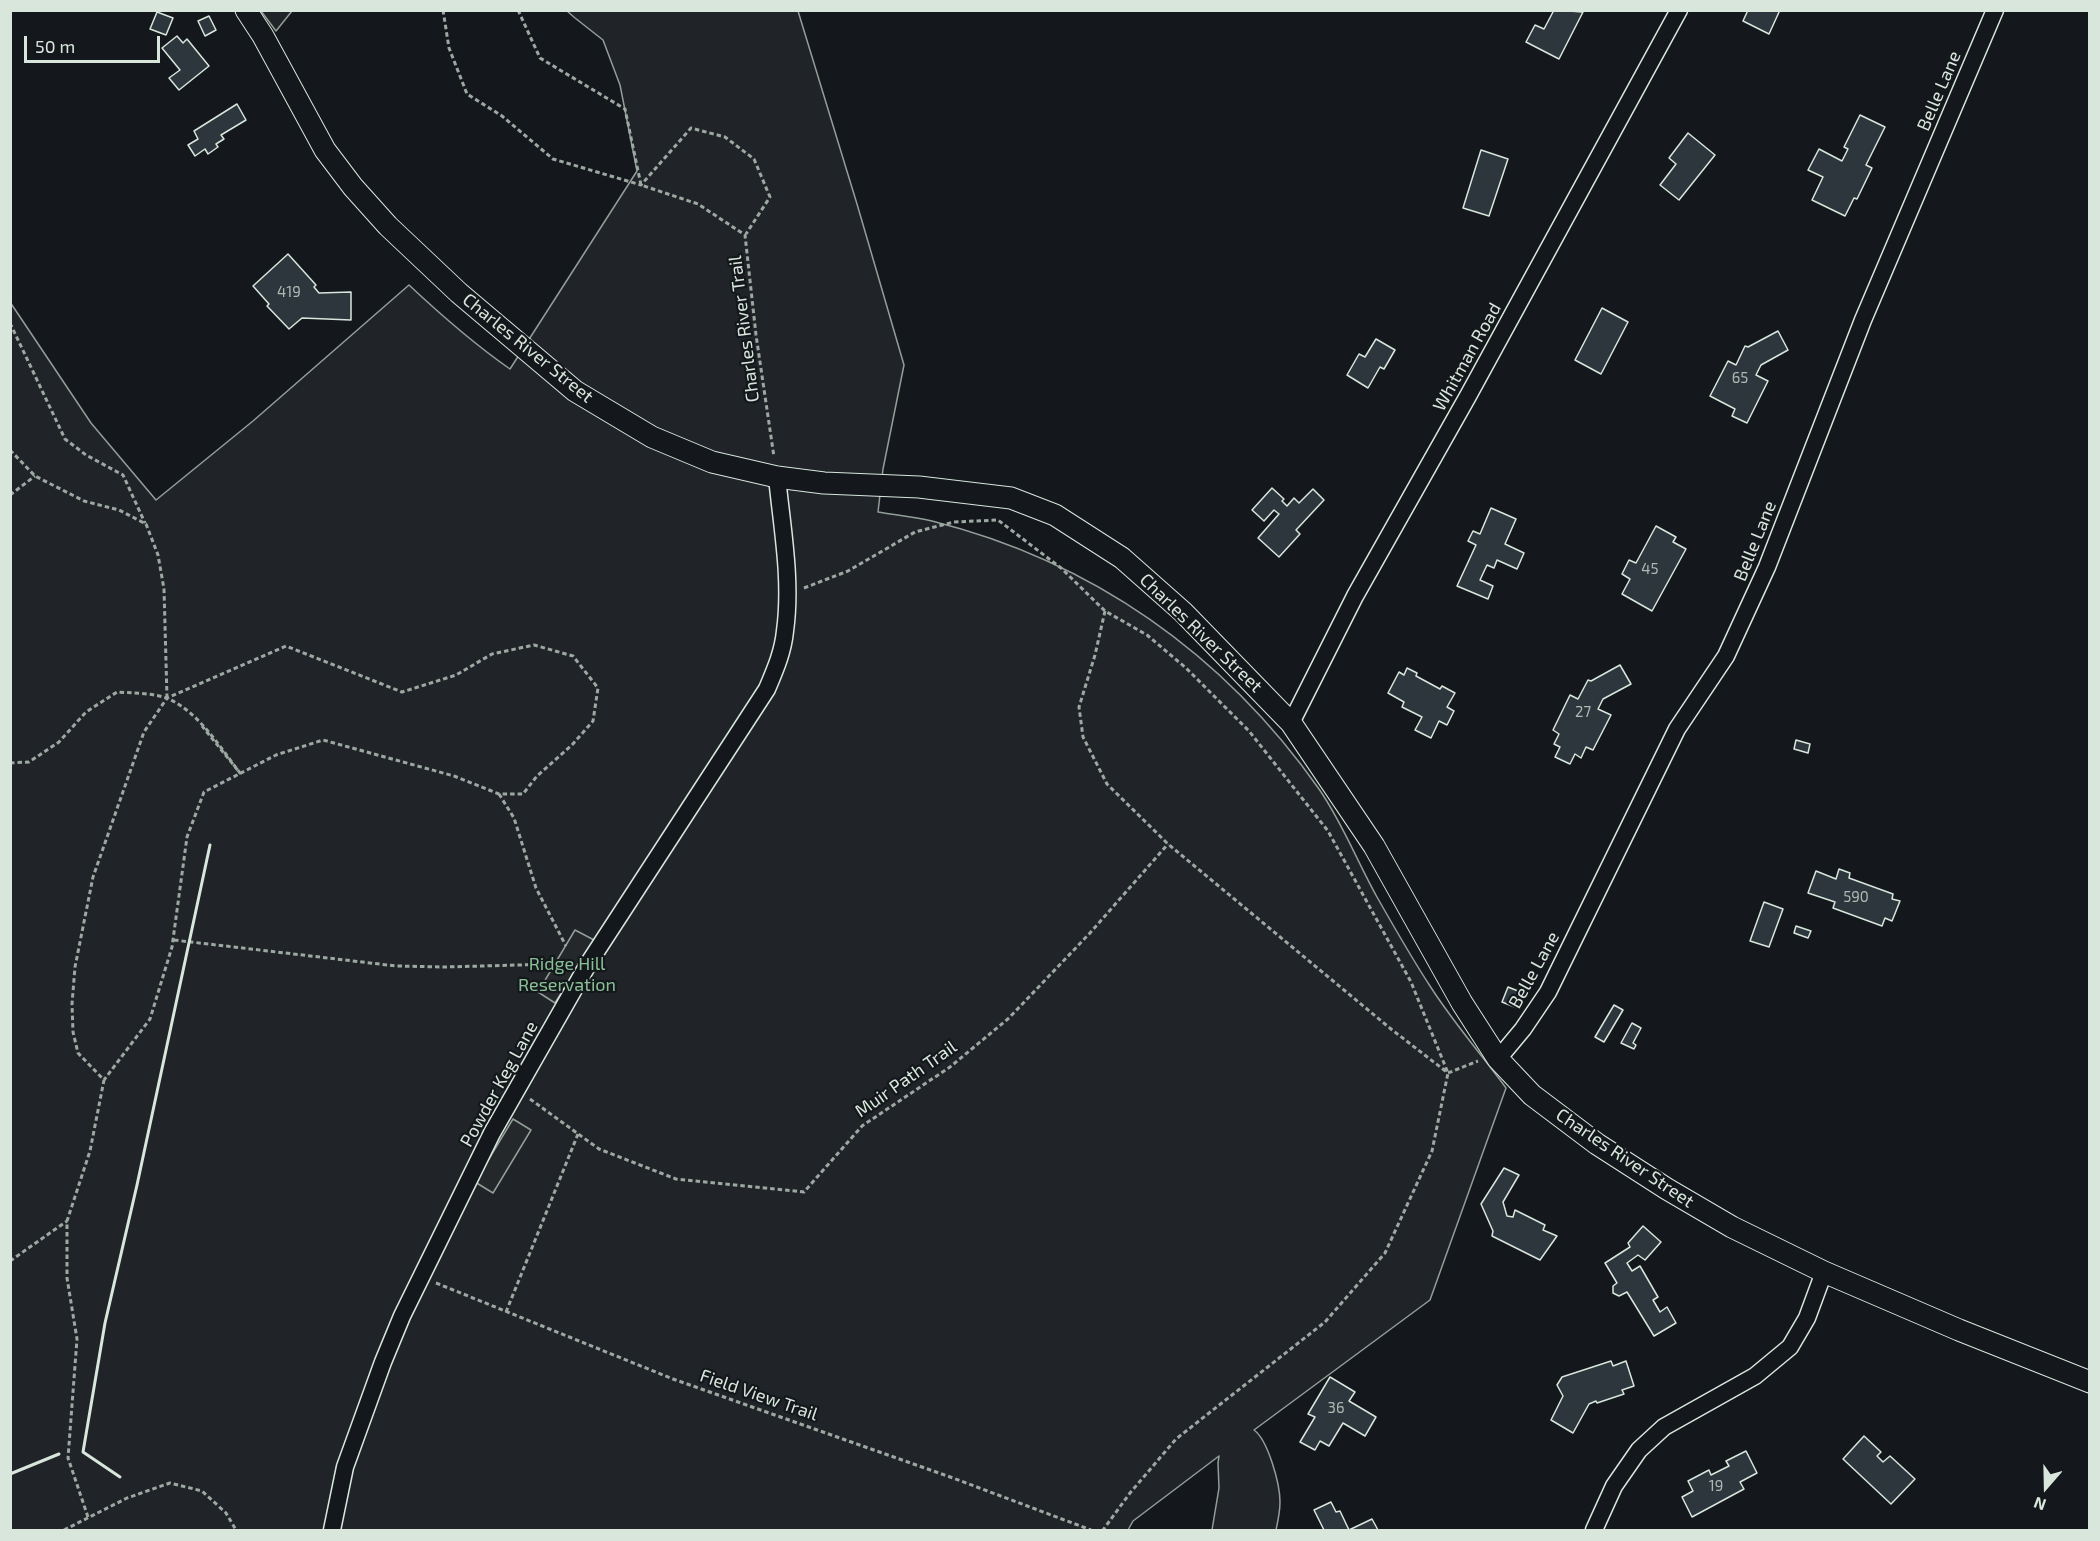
<!DOCTYPE html>
<style>
body{margin:0}
#map{position:relative;width:2100px;height:1541px;overflow:hidden;background:#14181c;font-family:"Exo 2",sans-serif}
canvas{display:block}
.frame{position:absolute;inset:0;border:12px solid #d8e6dc;pointer-events:none}
.north{position:absolute;left:2016px;top:1457px;width:60px;height:60px;-webkit-text-stroke:4px #14181c;paint-order:stroke;rotate:200deg;font-size:16px;font-weight:700;line-height:24px;text-align:center;color:#d8e6dc}
.north::after{content:'';display:block;margin:auto;width:21px;height:27px;background:#d8e6dc;clip-path:polygon(50% 0,100% 100%,50% 72%,0 100%)}
.scale{position:absolute;left:24px;top:36px;width:136px;height:27px;box-sizing:border-box;border:3px solid #d8e6dc;border-top:0;padding-left:8px;font-size:18px;line-height:21px;white-space:nowrap;color:#d8e6dc;-webkit-text-stroke:4px #14181c;paint-order:stroke}
</style>
<div id="map">
<canvas width="2100" height="1541"></canvas>
<div class="frame"></div>
<div class="north">N</div>
<div class="scale">50 m</div>
</div>
<script>
const g = document.querySelector('canvas').getContext('2d');
g.lineJoin = 'round';
function fill(path, color) { g.fillStyle = color; g.fill(path, 'evenodd'); }
function strokePath(path, color, width, dash) { g.strokeStyle = color; g.lineWidth = width; g.lineCap = dash ? 'butt' : 'round'; g.setLineDash(dash || []); g.stroke(path); }
function drawText(font, color, halo, rows, align = 'center') {
  g.font = font + ' "Exo 2",sans-serif'; g.lineWidth = 4.5; g.setLineDash([]); g.textBaseline = 'middle'; g.strokeStyle = halo; g.fillStyle = color; for (const [text, x, y, turn = 0] of rows) {
    g.save(); g.translate(x, y); g.rotate((+turn || 0) * Math.PI / 180); g.textAlign = isNaN(turn) ? turn : align; if (halo) g.strokeText(text, 0, 0); g.fillText(text, 0, 0); g.restore();
  }
}
const green = new Path2D(`
 M261,11H292L276,31Z
 M567,11H798L857,204L904,365L883,469L878,512C896,515 914,517 932,521C1092,561 1224,654 1319,789C1342,822 1357,861 1377,897C1394,927 1411,957 1430,986C1453,1022 1481,1054 1506,1088L1430,1300L1254,1430C1268,1440 1280,1484 1280,1502C1280,1511 1278,1521 1276,1530H1212L1219,1488L1218,1463L1219,1456L1133,1521L1128,1530H11L10,302L91,423L156,500L253,421L409,285C441,315 474,344 510,369L637,171L620,85L603,40L575,18Z`);
fill(green, '#202428');
strokePath(green, '#939e99', 1.5);
const parking = new Path2D(`
 M575,930L594,940L555,1003L538,992Z
 M513,1119L531,1130L493,1193L475,1182Z`);
fill(parking, '#24282b');
strokePath(parking, '#939e99', 1.5);
const building = new Path2D(`
 M1554,10L1583,12L1559,59L1526,42L1535,25L1544,29Z
 M1748,10H1780L1769,34L1743,21Z
 M157,12L173,18L166,35L150,29Z
 M209,16L216,30L205,36L198,21Z
 M177,36L183,43L187,39L209,66L179,90L169,78L180,70L162,48Z
 M237,104L246,120L221,135L224,139L216,144L218,147L208,154L205,149L195,156L188,145L198,139L194,131Z
 M1860,115L1885,127L1866,165L1872,168L1857,199L1854,198L1845,216L1812,200L1823,177L1808,170L1819,149L1842,161L1848,149L1844,147Z
 M1688,133L1715,155L1679,200L1660,185L1676,164L1669,158Z
 M1481,150L1508,159L1489,216L1463,208Z
 M288,254L316,285L314,287L319,293L351,292V320L302,318L289,329L267,306L269,304L253,286Z
 M1602,308L1628,322L1601,374L1575,360Z
 M1778,331L1788,350L1761,365L1756,375L1768,381L1747,423L1732,416L1735,409L1710,396L1728,361L1736,365L1745,346L1748,347Z
 M1376,339L1395,350L1384,369L1380,367L1368,388L1347,375L1359,354L1365,357Z
 M1272,488L1284,499L1282,501L1287,506L1294,498L1299,503L1313,489L1324,500L1296,530L1300,534L1279,557L1258,538L1279,514L1274,510L1264,521L1252,510Z
 M1491,508L1516,519L1505,544L1524,553L1517,569L1497,560L1494,568L1487,565L1480,580L1493,586L1488,599L1457,586L1476,545L1468,541L1473,531L1480,534Z
 M1656,526L1676,537L1673,542L1686,549L1652,611L1622,594L1630,579L1622,574L1629,560L1636,563Z
 M1620,665L1631,684L1603,699L1598,709L1611,715L1593,750L1586,747L1581,758L1575,754L1570,764L1555,757L1560,747L1554,744L1559,734L1553,730L1570,695L1578,699L1588,680L1591,681Z
 M1407,668L1417,673L1416,676L1440,689L1442,686L1455,693L1447,707L1454,711L1447,725L1439,721L1431,738L1415,730L1422,717L1402,707L1404,702L1388,693L1399,672L1404,675Z
 M1796,740L1810,744L1808,753L1794,749Z
 M1839,869L1850,873L1849,878L1893,894L1892,899L1900,901L1892,921L1885,918L1882,926L1833,908L1835,902L1808,893L1816,871L1836,879Z
 M1764,902L1783,909L1769,947L1750,941Z
 M1796,926L1811,931L1808,938L1794,933Z
 M1508,987L1523,993L1517,1008L1502,1002Z
 M1614,1005L1623,1010L1604,1042L1595,1037Z
 M1632,1023L1641,1028L1633,1043L1636,1045L1634,1049L1621,1043Z
 M1504,1168L1519,1175L1503,1202L1507,1216L1513,1217L1515,1210L1545,1225L1543,1230L1557,1236L1540,1260L1492,1236L1493,1231L1481,1204Z
 M1643,1226L1661,1242L1645,1260L1638,1255L1627,1263L1632,1271L1640,1266L1658,1297L1653,1300L1660,1312L1667,1307L1676,1323L1654,1336L1627,1292L1619,1296L1613,1293V1286L1617,1283L1605,1263L1630,1247L1628,1243Z
 M1611,1361L1613,1366L1626,1361L1634,1386L1622,1390L1624,1394L1597,1403L1596,1401L1589,1404L1573,1433L1551,1420L1563,1396L1557,1385L1562,1377Z
 M1330,1377L1355,1392L1349,1401L1376,1417L1365,1436L1343,1423L1329,1446L1320,1441L1315,1450L1300,1442L1315,1417L1308,1414Z
 M1864,1436L1881,1452L1877,1456L1883,1462L1890,1456L1915,1479L1891,1504L1843,1459Z
 M1746,1451L1757,1473L1740,1482L1744,1489L1692,1517L1682,1497L1693,1491L1688,1481L1709,1470L1711,1475L1729,1466L1726,1461Z
 M1331,1502L1336,1512L1340,1511L1349,1530L1372,1519L1378,1530H1324L1314,1510Z`);
fill(building, '#2c363c');
strokePath(building, '#d8e6dc', 1.5);
const minor = new Path2D(`
 M1291,723L1355,596L1468,396L1679,10
 M1498,1059L1523,1029L1548,992L1677,729L1726,656L1767,567L1863,320L1995,10
 M332,1530L345,1467L383,1362L402,1316L492,1133L590,961L767,689C775,670 783,652 785,631C792,580 782,528 777,477
 M1594,1530L1614,1486L1639,1450L1664,1427L1755,1376L1790,1347L1807,1318L1824,1272`);
const tertiary = new Path2D(`
 M246,10L263,36L325,150L353,187L388,226L459,293L575,391L652,437L712,462L777,477L824,483L919,487L1011,498L1055,515L1122,558L1183,612L1291,723L1374,846L1462,1003L1498,1059L1532,1095L1597,1144L1667,1189L1732,1227L1824,1272L1959,1330L2090,1382`);
strokePath(minor, '#d8e6dc', 19);
strokePath(tertiary, '#d8e6dc', 23);
strokePath(new Path2D(`
 M443,10L449,48L467,94L502,116L553,159L641,185L691,128L725,137L754,159L770,197L746,234
 M518,10L540,58L625,109L641,185L698,204L745,235L756,335L774,457
 M10,323L65,439L86,455L123,475L145,523
 M10,450L35,476L84,501L119,510L146,524L158,555L164,589L167,698
 M10,495L35,476
 M804,588L848,571L915,532L954,522L998,520L1061,568L1105,611L1147,635L1186,668L1249,731L1328,831L1411,982L1448,1073L1432,1151L1385,1253L1325,1322L1176,1439L1130,1493L1103,1530
 M1105,611L1095,655L1079,707L1083,737L1107,784L1168,844L1391,1029L1448,1073L1478,1061
 M10,763L29,762L59,742L86,712L117,692C131,693 156,693 169,699C199,713 220,747 240,773L202,726
 M499,794L514,818L536,888L566,946
 M174,940L396,966L445,967L555,964
 M530,1099L599,1149L676,1179L804,1192L862,1126L950,1067L1009,1018L1090,933L1168,844
 M10,1261L67,1221
 M436,1283L673,1379L953,1478L1091,1530
 M506,1312L578,1134
 M88,1517L68,1458L77,1339L67,1278V1221L90,1151L104,1080L78,1053L73,1032L72,1004L75,967L93,877L144,732L167,698L286,646L402,692L456,675L492,654L534,645L573,656L598,688L593,721L572,745L537,776L523,794H499L454,776L323,740L276,755L204,792L187,837L172,947L150,1019L104,1080
 M64,1530L127,1498L170,1483L202,1491L226,1513L236,1530`), '#9da8a2', 3, [4.5, 3]);
strokePath(minor, '#14181c', 16);
strokePath(tertiary, '#14181c', 21);
strokePath(new Path2D(`
 M10,1474L59,1454
 M120,1477L83,1452L105,1323L137,1185L210,845`), '#d8e6dc', 3);
drawText('15px', '#adbab4', null, [
 ["419",289,292],
 ["65",1740,378],
 ["45",1650,569],
 ["27",1583,712],
 ["590",1856,897],
 ["36",1336,1408],
 ["19",1716,1486]
]);
drawText('18px', '#d8e6dc', '#14181c', [
 ["Belle Lane",1939,91,-67],
 ["Charles River Trail",744,329,-97],
 ["Charles River Street",528,348,39],
 ["Whitman Road",1467,357,-61],
 ["Belle Lane",1755,541,-68],
 ["Charles River Street",1201,633,44],
 ["Belle Lane",1534,970,-61],
 ["Muir Path Trail",906,1079,-35],
 ["Powder Keg Lane",499,1084,-61],
 ["Charles River Street",1625,1158,34],
 ["Field View Trail",759,1395,19]
]);
drawText('18px', '#8ac095', '#14181c', [
 ["Ridge Hill",567,964],
 ["Reservation",567,985]
]);
</script>
